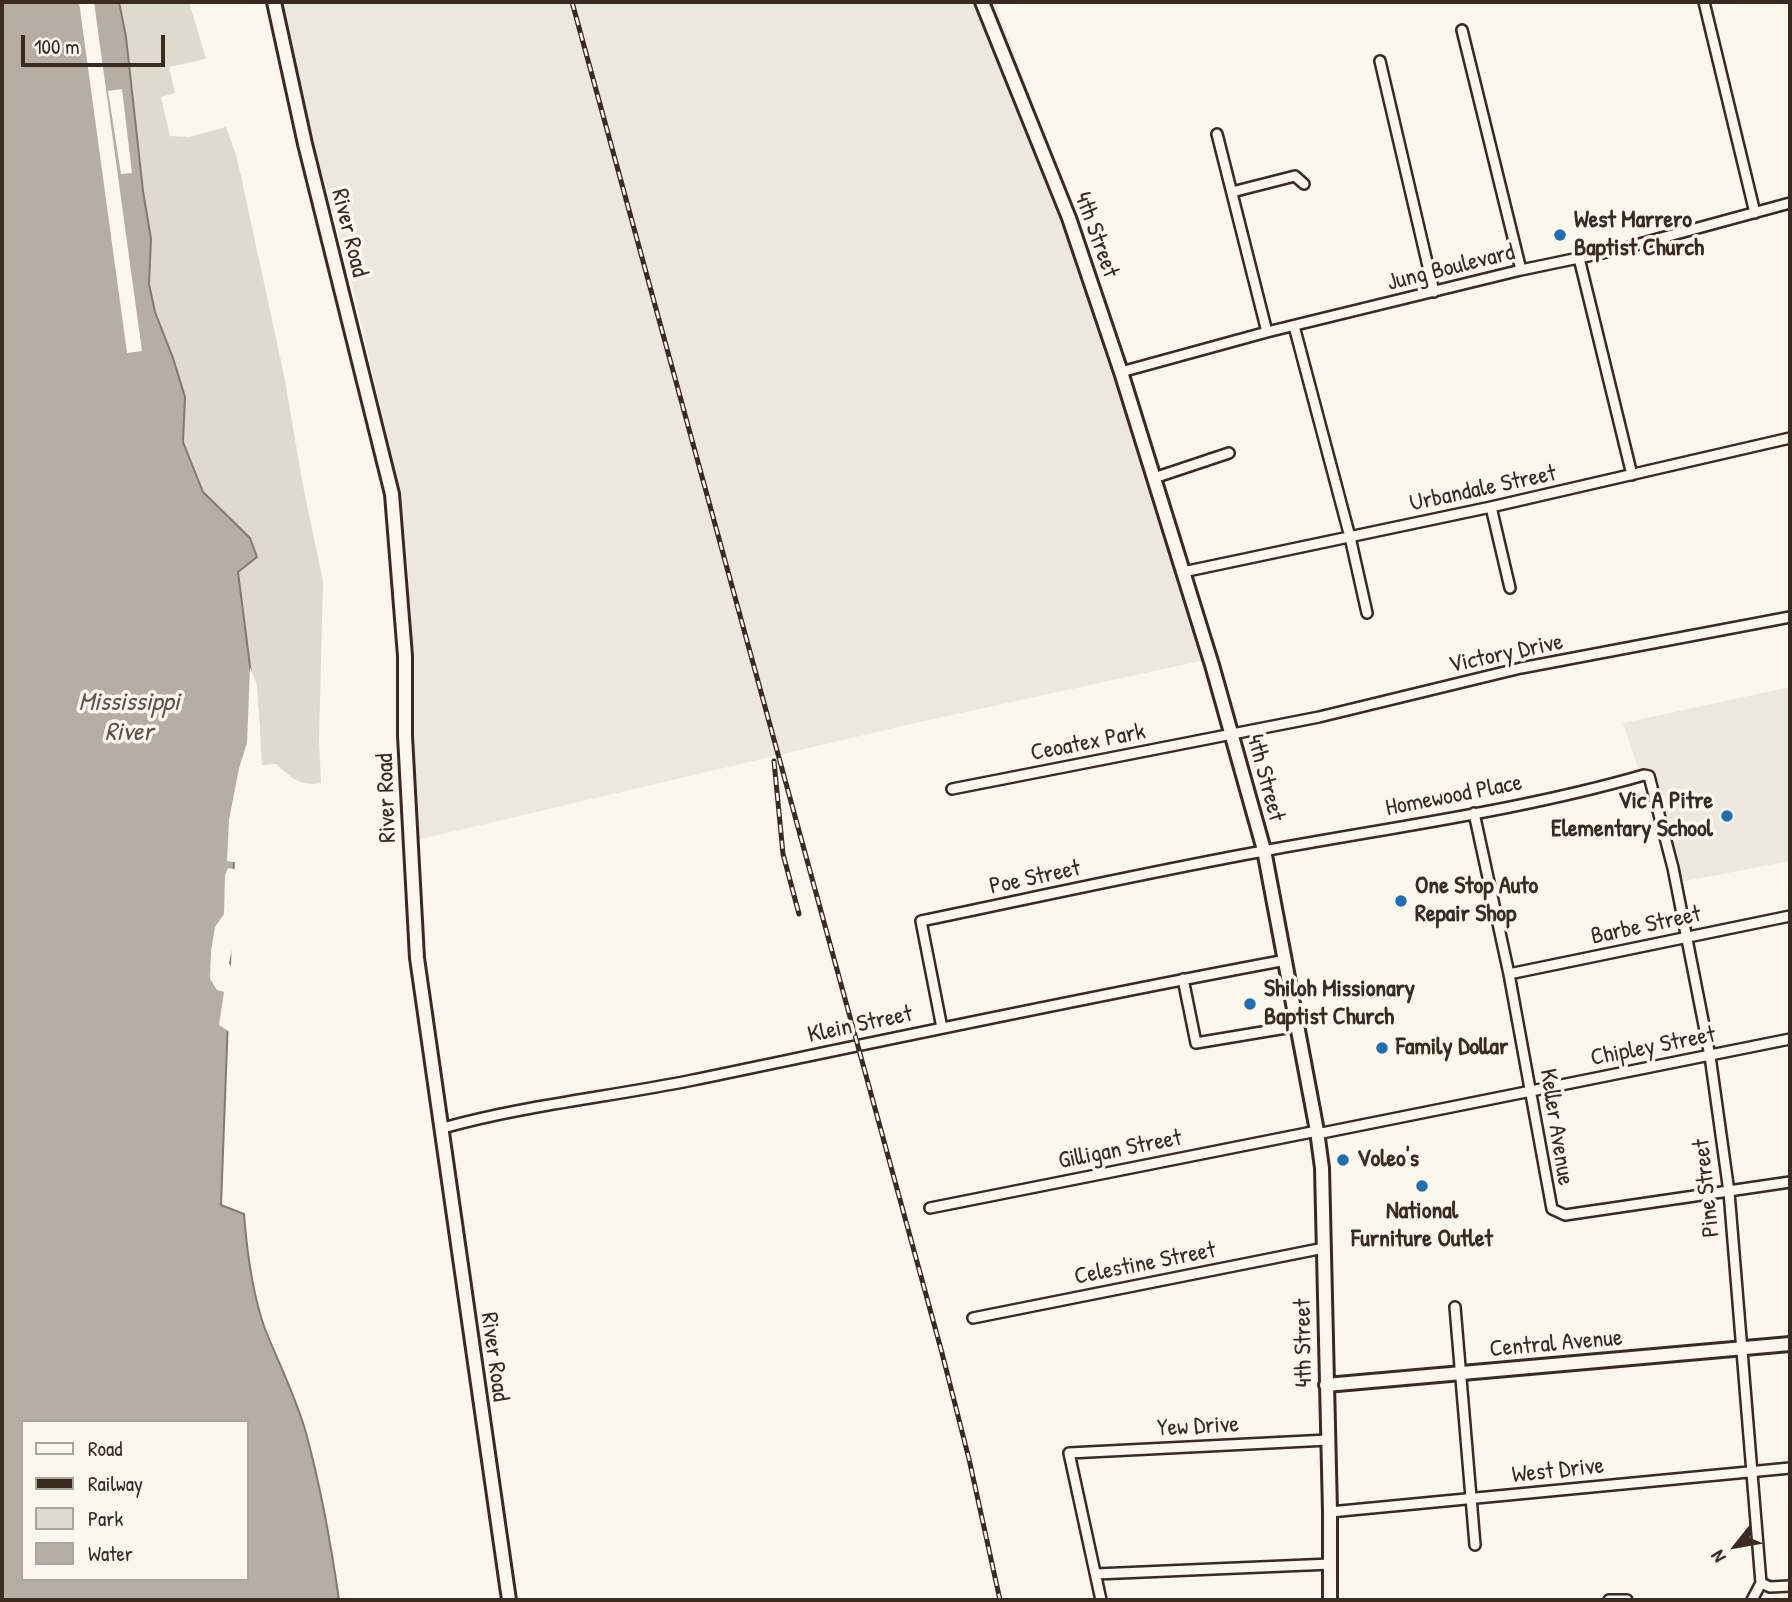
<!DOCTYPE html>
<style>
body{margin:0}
#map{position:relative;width:1792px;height:1602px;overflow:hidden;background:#fbf7ec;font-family:"Patrick Hand",sans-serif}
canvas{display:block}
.frame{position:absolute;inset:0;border:4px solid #3b2a1e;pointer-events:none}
.legend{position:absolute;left:21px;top:1420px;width:228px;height:161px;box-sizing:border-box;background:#fbf7ec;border:2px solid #aea59a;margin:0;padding:9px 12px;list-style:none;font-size:21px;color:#3b2a1e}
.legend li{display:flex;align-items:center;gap:14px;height:35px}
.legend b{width:35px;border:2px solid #aea59a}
.north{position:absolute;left:1701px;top:1511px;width:70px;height:70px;-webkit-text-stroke:5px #fbf7ec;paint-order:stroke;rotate:239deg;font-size:19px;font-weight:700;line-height:28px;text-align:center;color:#3b2a1e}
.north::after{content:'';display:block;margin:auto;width:24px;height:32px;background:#3b2a1e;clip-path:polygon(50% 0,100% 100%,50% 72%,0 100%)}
.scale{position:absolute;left:21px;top:35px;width:144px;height:32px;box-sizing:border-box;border:4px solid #3b2a1e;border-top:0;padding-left:9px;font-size:21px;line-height:24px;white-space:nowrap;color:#3b2a1e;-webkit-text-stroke:5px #fbf7ec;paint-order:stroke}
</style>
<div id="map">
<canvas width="1792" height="1602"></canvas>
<div class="frame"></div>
<ul class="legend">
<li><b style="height:9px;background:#fbf7ec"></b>Road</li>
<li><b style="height:9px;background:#3b2a1e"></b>Railway</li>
<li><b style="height:19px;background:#dfd9ce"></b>Park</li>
<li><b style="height:19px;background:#b6aea2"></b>Water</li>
</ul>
<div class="north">N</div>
<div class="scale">100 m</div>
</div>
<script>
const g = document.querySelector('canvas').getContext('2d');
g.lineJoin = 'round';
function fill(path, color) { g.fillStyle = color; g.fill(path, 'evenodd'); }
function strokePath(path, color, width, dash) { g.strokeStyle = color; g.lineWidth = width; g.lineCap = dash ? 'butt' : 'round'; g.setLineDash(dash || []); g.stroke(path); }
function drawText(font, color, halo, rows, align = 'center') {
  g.font = font + ' "Patrick Hand",sans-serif'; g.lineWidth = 7; g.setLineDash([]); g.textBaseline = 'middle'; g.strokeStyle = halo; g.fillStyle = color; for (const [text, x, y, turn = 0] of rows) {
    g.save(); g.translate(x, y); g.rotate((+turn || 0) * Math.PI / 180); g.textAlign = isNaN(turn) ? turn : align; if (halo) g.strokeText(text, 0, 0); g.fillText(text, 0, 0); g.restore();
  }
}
fill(new Path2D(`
 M280,2H995L1113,318L1214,658L911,724L417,840L408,567L399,489L350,275L304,109Z
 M1790,687V861L1680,882L1654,770L1639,771L1623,723Z`), '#ede8dd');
fill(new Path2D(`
 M104,2H189L206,59L169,67L175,93L161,97L170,136L189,137L226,127L237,158L285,380L303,486L323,581L319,740L321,783C300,787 292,778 276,764L262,765L257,686L184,509Z`), '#dfd9ce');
const water = new Path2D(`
 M2,2H119L126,37L143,191L151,239L149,284L155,312L173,358L185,397L183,442L203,492L250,538L257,557L238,572L257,721L236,806L221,1205L244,1214C247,1253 252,1293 265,1329C279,1364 296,1397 306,1433C321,1488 331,1544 339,1600H2ZM23,1422H247V1579H23Z`);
fill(water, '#b6aea2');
strokePath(water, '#85796d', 2);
fill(new Path2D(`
 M79,2H94L142,351L127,353Z
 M122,89L132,173L121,174L108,91Z
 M250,667L256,683L260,728L252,772L240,806L239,863L227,861L229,820L239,768L247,743Z
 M228,868L239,870L236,933L229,963L234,972L231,1033L219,1025L224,992L217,990L210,979L211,951L215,927L224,914L225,875Z`), '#fbf7ec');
const street = new Path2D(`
 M1704,2L1755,213
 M1462,30L1521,270
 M1380,61L1434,292
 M1217,134L1267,332
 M1232,192L1295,176L1304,184
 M1579,258L1632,475
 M1294,326L1350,537L1367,613
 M1121,372L1267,332L1521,270L1617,250L1790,203
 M1154,478L1229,453
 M1491,507L1510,588
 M1183,572L1491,507L1790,438
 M952,789L1319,717L1521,668L1790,617
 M1474,813L1509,974L1552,1209L1565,1215L1790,1182
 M1509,974L1790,916
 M1183,979L1196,1043L1298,1026
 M942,1028L921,921C1037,897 1153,871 1269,850C1394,827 1522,810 1644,775L1649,776L1673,868L1710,1056L1729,1192L1761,1583L1752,1600
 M443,1128C525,1105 610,1097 693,1080C890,1039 1087,997 1286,960
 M1317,1134L1790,1039
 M930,1208L1317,1131
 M1455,1307L1475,1545
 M973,1318L1324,1248
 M1330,1512L1790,1468
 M1096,1574L1331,1564
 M1761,1583L1770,1587L1790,1586
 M1101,1600L1069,1453L1328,1440
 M1609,1600H1627`);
const secondary = new Path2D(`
 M274,2L305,144L392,494L405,656V736L417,958L509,1600
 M982,2L1069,218L1121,372L1212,665L1264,850L1317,1131L1322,1168L1330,1512V1600
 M1326,1385L1790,1344`);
strokePath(street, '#3b2a1e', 14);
strokePath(secondary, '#3b2a1e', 18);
strokePath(street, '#fbf7ec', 9);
strokePath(secondary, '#fbf7ec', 12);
const rail = new Path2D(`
 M572,2L942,1353L969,1459L1000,1600
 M774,761L783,854L799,914`);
strokePath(rail, '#3b2a1e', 5);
strokePath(rail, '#fbf7ec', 2.5, [8]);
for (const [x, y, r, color] of [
 [1560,235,7,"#1f6fb2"],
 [1727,816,7,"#1f6fb2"],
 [1401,901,7,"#1f6fb2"],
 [1250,1004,7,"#1f6fb2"],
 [1382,1048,7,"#1f6fb2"],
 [1343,1160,7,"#1f6fb2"],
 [1422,1186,7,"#1f6fb2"]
]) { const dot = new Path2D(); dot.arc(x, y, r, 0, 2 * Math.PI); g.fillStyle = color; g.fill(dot); strokePath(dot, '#fbf7ec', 2.5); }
drawText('bold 24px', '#3b2a1e', '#fbf7ec', [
 ["West Marrero",1574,221],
 ["Baptist Church",1574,249],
 ["Vic A Pitre",1713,802,"right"],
 ["Elementary School",1713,830,"right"],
 ["One Stop Auto",1415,887],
 ["Repair Shop",1415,915],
 ["Shiloh Missionary",1264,990],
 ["Baptist Church",1264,1018],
 ["Family Dollar",1396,1048],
 ["Voleo's",1357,1160],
 ["National",1422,1212,"center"],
 ["Furniture Outlet",1422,1240,"center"]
], 'left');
drawText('24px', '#3b2a1e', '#fbf7ec', [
 ["River Road",349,233,76],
 ["4th Street",1096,235,70],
 ["Jung Boulevard",1451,268,-14],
 ["Urbandale Street",1483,489,-12],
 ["Victory Drive",1506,654,-12],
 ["Ceoatex Park",1088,743,-11],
 ["4th Street",1265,778,75],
 ["Homewood Place",1454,796,-11],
 ["River Road",387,798,-92],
 ["Poe Street",1035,878,-12],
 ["Barbe Street",1646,926,-12],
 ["Klein Street",860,1025,-12],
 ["Chipley Street",1653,1047,-11],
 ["Keller Avenue",1556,1127,81],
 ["Gilligan Street",1120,1150,-11],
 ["Pine Street",1707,1188,-96],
 ["Celestine Street",1145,1264,-11],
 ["4th Street",1304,1343,-91],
 ["Central Avenue",1556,1344,-5],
 ["River Road",494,1357,82],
 ["Yew Drive",1198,1427,-3],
 ["West Drive",1558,1471,-6]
]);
drawText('italic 26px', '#605246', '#fbf7ec', [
 ["Mississippi",129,703],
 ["River",129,733]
]);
</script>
